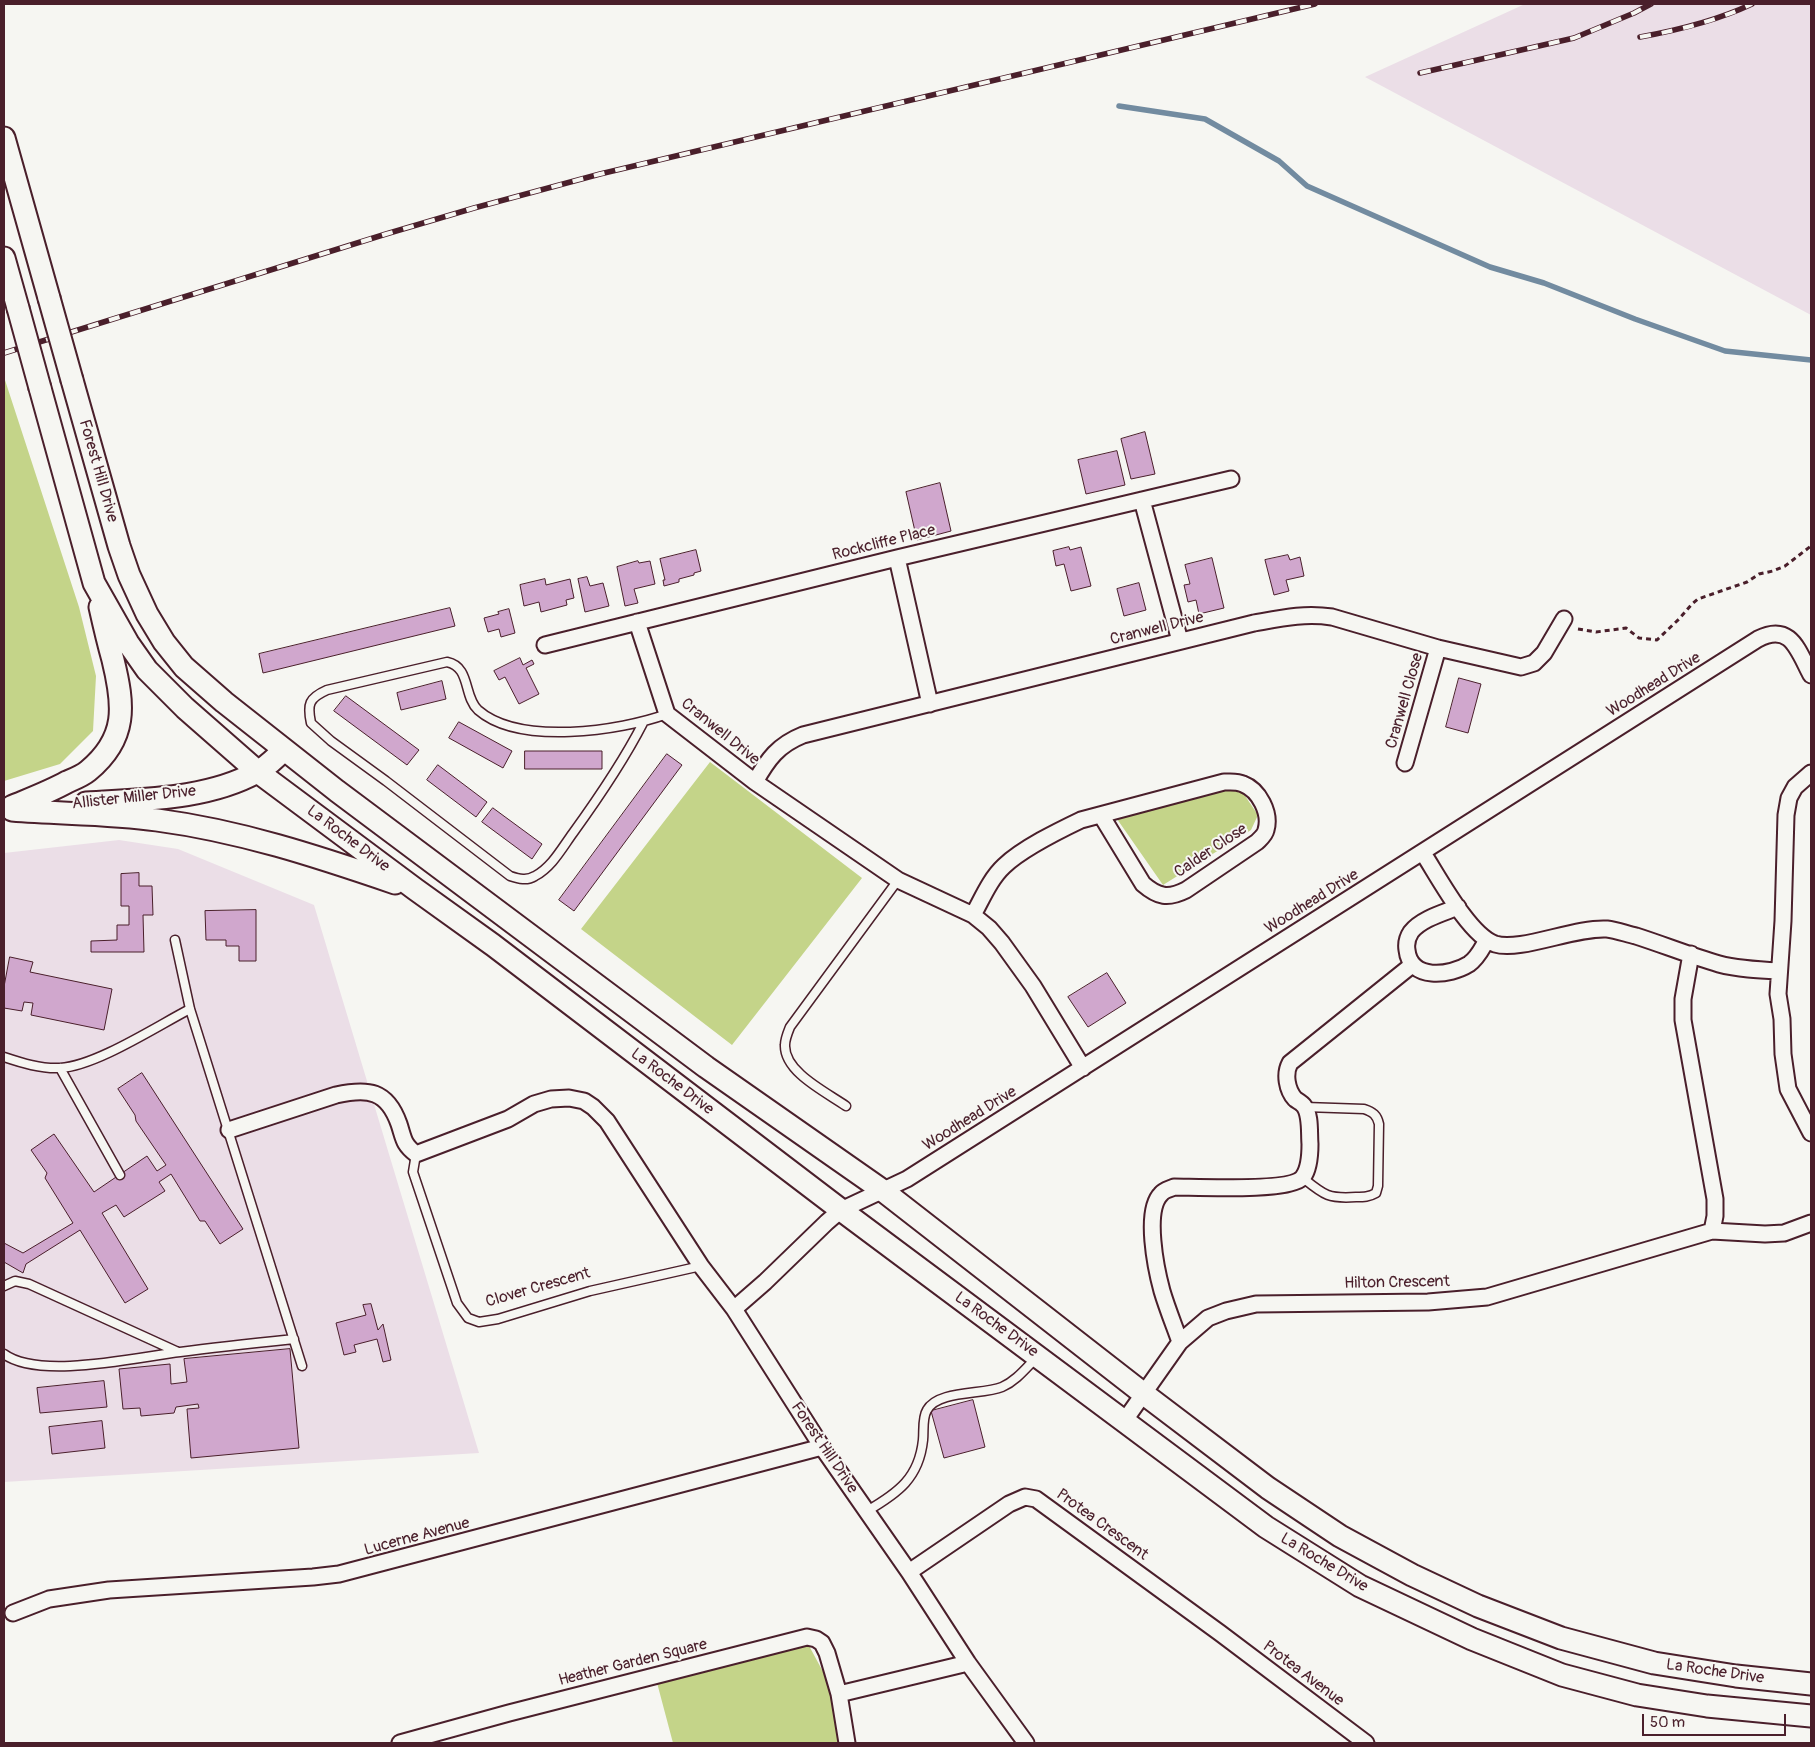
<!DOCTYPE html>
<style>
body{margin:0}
#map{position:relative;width:1815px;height:1747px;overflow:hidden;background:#f6f6f2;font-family:Pangolin,sans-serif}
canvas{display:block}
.frame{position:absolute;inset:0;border:5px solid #4a1f2b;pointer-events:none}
.scale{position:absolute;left:1642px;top:1714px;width:144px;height:22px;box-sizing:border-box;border:2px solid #4a1f2b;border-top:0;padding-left:6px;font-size:15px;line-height:18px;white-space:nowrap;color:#4a1f2b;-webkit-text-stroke:4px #f6f6f2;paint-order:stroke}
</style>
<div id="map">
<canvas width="1815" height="1747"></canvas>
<div class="frame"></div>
<div class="scale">50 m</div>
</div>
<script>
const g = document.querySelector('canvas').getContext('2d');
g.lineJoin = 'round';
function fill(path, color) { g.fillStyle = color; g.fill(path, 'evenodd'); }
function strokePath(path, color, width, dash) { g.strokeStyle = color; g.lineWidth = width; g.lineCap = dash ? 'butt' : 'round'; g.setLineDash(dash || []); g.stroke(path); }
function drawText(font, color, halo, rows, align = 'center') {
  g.font = font + ' Pangolin,sans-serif'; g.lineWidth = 4; g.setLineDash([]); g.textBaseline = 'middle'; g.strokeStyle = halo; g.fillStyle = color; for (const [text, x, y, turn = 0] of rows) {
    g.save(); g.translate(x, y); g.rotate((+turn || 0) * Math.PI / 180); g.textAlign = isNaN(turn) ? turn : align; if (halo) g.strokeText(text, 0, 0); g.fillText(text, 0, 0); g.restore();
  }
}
fill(new Path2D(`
 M1525,4H1811V315L1365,77Z
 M119,840L178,849L314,905L479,1453L4,1482V853Z`), '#ebdee7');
fill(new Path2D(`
 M4,377L79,607L96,676L93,731L60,764L4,781Z
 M710,762L862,878L732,1045L581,929Z
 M1239,787L1258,815L1251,830L1163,885L1117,819Z
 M807,1642L835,1694L839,1743H673L656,1679Z`), '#c4d489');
strokePath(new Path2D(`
 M1119,106L1205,119L1279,161L1307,186L1490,267L1544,283L1635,319L1725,351L1811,360`), '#728ba0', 5.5);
const building = new Path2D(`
 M1145,432L1155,474L1131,479L1121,439Z
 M1117,451L1125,485L1086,494L1078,460Z
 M940,483L951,531L917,540L906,492Z
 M1069,547L1070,550L1081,547L1091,586L1071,591L1064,564L1056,566L1053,551Z
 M696,550L701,571L694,573V575L679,579V582L664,586L663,580H665L660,559Z
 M1288,555L1290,560L1300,557L1304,576L1286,580L1289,591L1274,595L1265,560Z
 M1212,558L1224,608L1199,614L1196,600L1188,602L1184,585L1190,584L1185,565Z
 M638,561L639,563L650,561L655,584L634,589L638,603L625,606L617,567Z
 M587,577L590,586L603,583L609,606L585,612L578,579Z
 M545,579L546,585L570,579L574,598L566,600L567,605L541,612L539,602L524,606L520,585Z
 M1139,583L1146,610L1124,616L1117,589Z
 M450,608L455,626L263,673L259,654Z
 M509,609L515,633L501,637L499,629L488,632L484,618L499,614L498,612Z
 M520,658L523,665L532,660L534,664L526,668L539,694L519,704L505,677L499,680L494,671Z
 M1459,678L1481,684L1468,733L1446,727Z
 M442,681L446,699L401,710L397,693Z
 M346,696L419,750L407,765L334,711Z
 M459,722L512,751L503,768L449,738Z
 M525,751H602V769H525Z
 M667,754L682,765L574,911L559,900Z
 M438,765L487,802L476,817L427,780Z
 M493,808L542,844L532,859L482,822Z
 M139,873V886H152L153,915H143L144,952H91V941L117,940V925H129V906H121V874Z
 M256,910V961H239V946H226V940H206L205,911Z
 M10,957L33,962L30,972L112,989L104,1030L31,1015L33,1003L24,1002L22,1011L4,1008V987Z
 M1107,973L1126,1003L1088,1027L1068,997Z
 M142,1073L243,1229L220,1244L205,1221H200L171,1174L159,1182L165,1191L124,1217L116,1205L102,1213L148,1289L125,1303L80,1230L26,1264L23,1273L4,1262V1243L23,1253L73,1223L45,1178L47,1173L31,1150L54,1134L94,1192L147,1156L157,1171L166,1165L136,1121L135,1115L118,1089Z
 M371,1304L378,1330L383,1324L391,1360L383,1362L377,1339L354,1345L356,1352L344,1355L336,1323L366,1315L363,1305Z
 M290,1349L299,1448L191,1458L187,1409L199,1408L198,1404L176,1407L174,1413L141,1416L140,1408L123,1409L119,1369L170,1364L171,1384L187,1382L184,1359Z
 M104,1381L107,1407L40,1413L37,1388Z
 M973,1400L985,1447L944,1458L931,1411Z
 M102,1421L105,1448L52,1454L49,1427Z`);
fill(building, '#d0a7cd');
strokePath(building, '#4a1f2b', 1);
const lane = new Path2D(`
 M643,723C623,762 599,797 573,833C562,848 552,867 535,876C527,881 519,879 510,876L386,781L331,741L311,723C307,704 309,698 327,690L447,662C471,667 463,696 478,710C519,746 620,731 667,714
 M175,940L190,1009L302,1366
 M4,1057C22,1063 41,1069 60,1068C96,1066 157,1026 190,1009
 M60,1068L120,1175
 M846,1106C826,1092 784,1072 785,1045C785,1039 788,1032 790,1027L898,880
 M416,1154L413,1172L457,1303L468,1318L479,1322L498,1319L590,1291L701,1266
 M1303,1178C1324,1195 1328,1199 1356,1197C1364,1197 1369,1197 1376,1193L1378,1186L1379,1124C1377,1115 1373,1112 1364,1109L1305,1107
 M4,1286L15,1281L29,1284L178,1352
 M4,1354C39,1380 138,1357 180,1352C218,1347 256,1343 294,1339
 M867,1511C898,1493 919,1478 923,1440C924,1431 922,1418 927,1410C938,1390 983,1395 1002,1387C1016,1381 1026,1368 1037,1357`);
const street = new Path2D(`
 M1142,500L1180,641
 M897,558L930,704
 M637,622L667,714L755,782L898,880L973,915L989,928L1002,943L1033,986L1083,1068
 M545,645L897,558L1231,479
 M1405,763L1438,648
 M1811,773L1795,787L1789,798L1786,815L1783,921L1778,994L1782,1019L1783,1054L1788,1089L1811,1133
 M755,782C768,759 778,745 803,735L1254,623C1282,618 1304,613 1332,617L1438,648L1521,667L1534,663L1544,653L1564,619
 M1423,853C1438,876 1469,935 1495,944C1520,952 1575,927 1607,929C1616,930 1627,934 1636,936C1664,945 1691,956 1719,964C1738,969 1758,970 1779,971
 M1458,907C1443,913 1421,919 1411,932C1407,938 1406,944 1407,950C1410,981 1450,976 1469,964C1478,958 1482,948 1487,940
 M973,915C982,899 990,879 1004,866C1023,848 1058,831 1081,820L1224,782C1230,782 1237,781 1243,784C1259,790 1271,813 1266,830C1265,835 1261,838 1257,842L1186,890C1168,899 1158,897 1143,884L1101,815
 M1691,954L1683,999V1020L1715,1199V1216L1712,1231
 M229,1130L336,1095C368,1088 387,1090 399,1124C404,1139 403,1144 416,1154L508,1119L534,1104L551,1099L569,1098L584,1101L593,1107L607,1121L701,1266L734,1309L822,1447L909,1572L968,1663L1026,1743
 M734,1309L765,1282L827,1222L841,1210L907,1179L1758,639C1791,622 1798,651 1811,675
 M1180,1342C1174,1325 1167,1308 1162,1291C1156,1269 1144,1211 1161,1194C1164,1190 1170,1189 1174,1187C1196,1187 1292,1192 1303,1177C1309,1169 1310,1154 1310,1144C1309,1133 1311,1115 1304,1106C1302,1103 1298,1101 1295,1099C1287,1090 1284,1074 1290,1063L1412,965
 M1125,1420L1180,1342L1208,1318L1226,1311L1256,1304L1428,1302L1487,1297L1712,1231L1765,1234L1784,1233L1811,1223
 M909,1572L1009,1504L1025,1497L1036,1499L1220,1633L1366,1743
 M13,1613L49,1599L109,1590L313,1577L339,1574L822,1447
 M839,1694L968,1663
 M400,1743L509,1713L807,1637L816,1639L822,1643L827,1653L839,1694L847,1743`);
const secondary = new Path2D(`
 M4,138L49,298
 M4,258L18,308
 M72,380L119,546L129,575L147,614L164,642L184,667L224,702L337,791L706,1067L882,1190L1144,1394L1268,1488L1340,1536L1412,1575L1478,1606L1561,1638L1654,1663L1736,1676L1811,1684
 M40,388L94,583L128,643L147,670L185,708L258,772L415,889L493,945L841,1210L1266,1527L1360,1586L1472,1639L1562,1675L1637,1695L1707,1706L1811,1716
 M86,803C143,799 206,800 257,772C267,767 276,757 284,750
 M11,807C30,799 49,792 67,782C74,779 82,776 88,771C128,738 124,705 113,660C108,642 104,625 100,607
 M12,810C60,814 109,813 157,820C240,831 316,856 395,883`);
strokePath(lane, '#4a1f2b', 11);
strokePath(street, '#4a1f2b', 19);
strokePath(secondary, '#4a1f2b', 25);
strokePath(new Path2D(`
 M1578,629L1596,632L1626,628L1639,638L1657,640L1679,619L1692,604L1698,599L1747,582L1759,574L1773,571L1785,566L1811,546`), '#4a1f2b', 3, [5, 4]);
strokePath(lane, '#f6f6f2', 8);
strokePath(street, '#f6f6f2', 15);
strokePath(secondary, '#f6f6f2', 21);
const rail = new Path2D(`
 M1640,37C1679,30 1716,21 1752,4
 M1420,73L1574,38L1634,13L1651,4
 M4,353L386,234L474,208L600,174L1315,4`);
strokePath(rail, '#4a1f2b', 5.5);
strokePath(rail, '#f6f6f2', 4, [11]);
const secondaryBridge = new Path2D(`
 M49,298L72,380
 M18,308L40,388`);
strokePath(secondaryBridge, '#4a1f2b', 25, []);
strokePath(secondaryBridge, '#f6f6f2', 21);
drawText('16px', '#4a1f2b', '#f6f6f2', [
 ["Forest Hill Drive",98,471,74],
 ["Rockcliffe Place",884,543,-14],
 ["Cranwell Drive",1157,629,-14],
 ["Woodhead Drive",1654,685,-32],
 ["Cranwell Close",1405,701,-74],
 ["Cranwell Drive",720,732,39],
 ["Allister Miller Drive",134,798,-6],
 ["La Roche Drive",348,839,37],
 ["Calder Close",1211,851,-34],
 ["Woodhead Drive",1312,902,-32],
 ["La Roche Drive",672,1082,37],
 ["Woodhead Drive",970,1119,-32],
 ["Hilton Crescent",1397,1283,-1],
 ["Clover Crescent",538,1288,-16],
 ["La Roche Drive",996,1325,36],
 ["Forest Hill Drive",824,1448,56],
 ["Protea Crescent",1102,1525,36],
 ["Lucerne Avenue",417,1537,-15],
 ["La Roche Drive",1324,1563,31],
 ["Heather Garden Square",633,1663,-14],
 ["La Roche Drive",1715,1672,8],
 ["Protea Avenue",1303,1674,37]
]);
</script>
